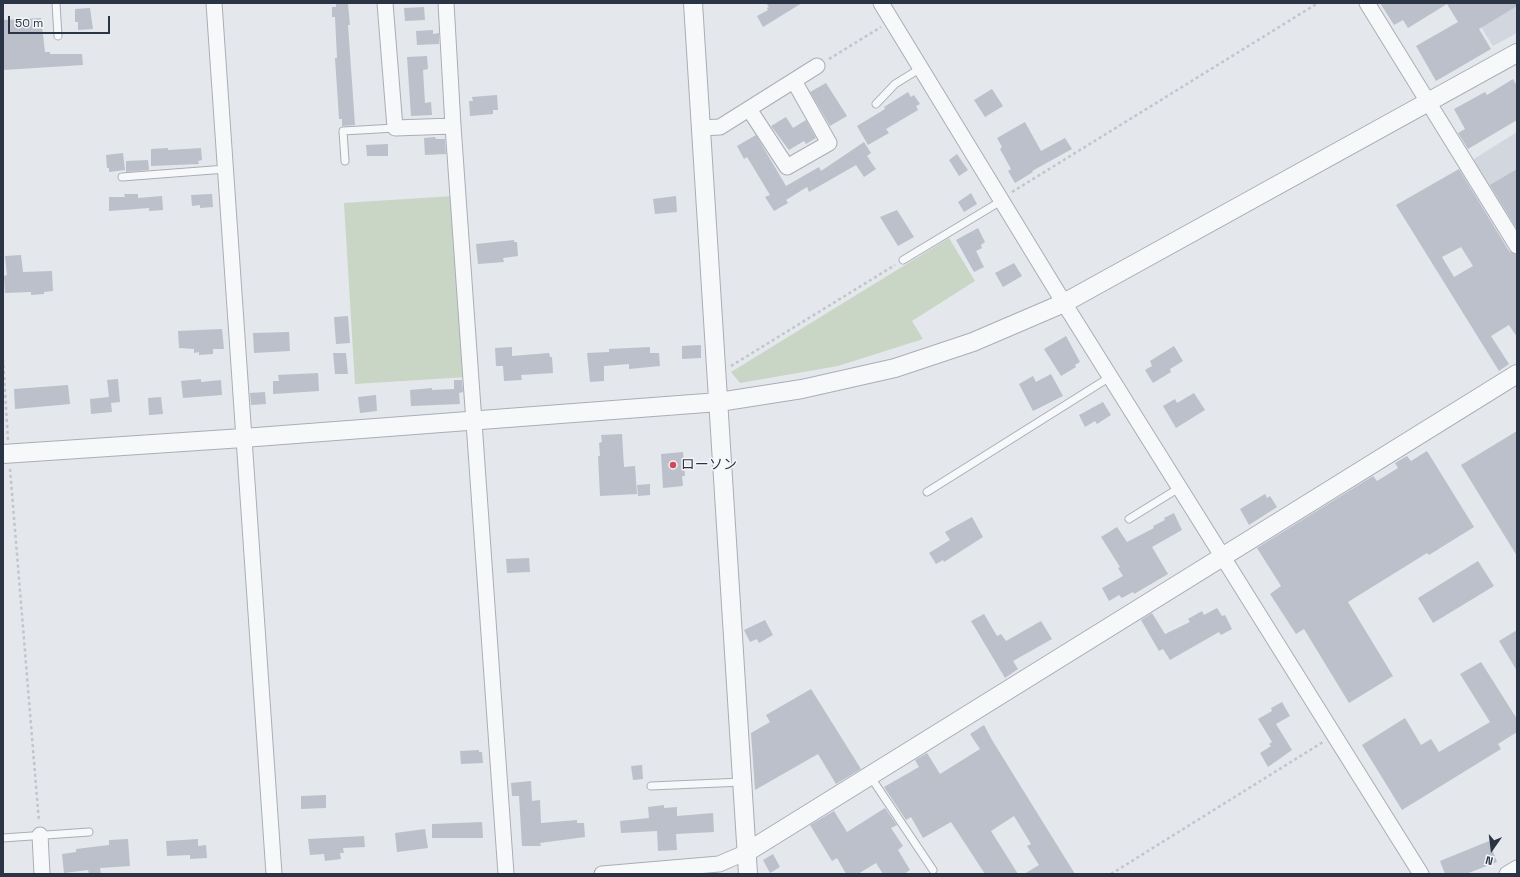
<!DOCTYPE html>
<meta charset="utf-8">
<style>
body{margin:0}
#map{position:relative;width:1520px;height:877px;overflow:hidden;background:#e4e7ec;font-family:"Space Grotesk",sans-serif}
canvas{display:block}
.frame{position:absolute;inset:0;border:4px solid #2b3445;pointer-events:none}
.north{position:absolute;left:1472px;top:829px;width:40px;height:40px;-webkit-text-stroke:3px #f4f6f9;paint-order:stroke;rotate:194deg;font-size:11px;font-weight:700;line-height:16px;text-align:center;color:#2b3445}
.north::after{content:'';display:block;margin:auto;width:14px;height:18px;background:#2b3445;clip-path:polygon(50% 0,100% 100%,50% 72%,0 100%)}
.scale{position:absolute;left:8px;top:16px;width:102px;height:18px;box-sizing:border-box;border:2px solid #2b3445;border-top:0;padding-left:5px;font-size:12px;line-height:14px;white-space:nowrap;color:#2b3445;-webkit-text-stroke:3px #f4f6f9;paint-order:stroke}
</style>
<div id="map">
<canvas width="1520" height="877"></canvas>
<div class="frame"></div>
<div class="north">N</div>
<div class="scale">50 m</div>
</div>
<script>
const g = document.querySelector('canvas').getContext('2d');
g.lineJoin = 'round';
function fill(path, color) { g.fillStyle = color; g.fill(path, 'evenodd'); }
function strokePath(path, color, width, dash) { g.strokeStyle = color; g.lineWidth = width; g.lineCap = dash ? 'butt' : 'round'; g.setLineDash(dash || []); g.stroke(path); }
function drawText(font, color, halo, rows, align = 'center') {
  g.font = font + ' "Space Grotesk","Noto Sans JP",sans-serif'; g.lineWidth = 3; g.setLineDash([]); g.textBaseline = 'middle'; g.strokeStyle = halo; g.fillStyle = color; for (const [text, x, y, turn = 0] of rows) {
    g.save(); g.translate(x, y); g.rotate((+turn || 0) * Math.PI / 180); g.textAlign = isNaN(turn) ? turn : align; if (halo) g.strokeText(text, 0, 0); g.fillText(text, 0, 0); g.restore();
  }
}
fill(new Path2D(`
 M1466,3H1517V33L1493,46Z
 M1517,132V236L1472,164L1474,159Z`), '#d2d6de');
fill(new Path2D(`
 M453,196L467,377L355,384L344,203Z
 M949,238L975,281L912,321L923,339L838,366L740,383L731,372Z`), '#c9d6c5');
fill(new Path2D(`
 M766,3H802L763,27L757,16L768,10L767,8L769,7Z
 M1380,3H1517V6L1479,29L1491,49L1436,81L1416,46L1458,22L1447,4L1408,28L1403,20L1394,25Z
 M336,4H348L350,25H348L355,125L342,126V119H339L335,58H337L335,17H332V7H336Z
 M424,7L425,20L405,21L404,8Z
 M90,8L93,29L78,30V22H75V9Z
 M41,18L45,52H50V54H82L83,65L3,70V20Z
 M433,30V34L439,33V44L417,45L416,31Z
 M427,56L428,69L423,70L425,103L431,102L432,115L411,116L407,57Z
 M1513,79L1517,86V120L1468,149L1458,133L1465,129L1454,109L1485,92L1487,95Z
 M826,83L847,116L830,126L810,92Z
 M992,89L1003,106L985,117L974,100Z
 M908,92L911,97L914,95L920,104L916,106L918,110L886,129L889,133L868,145L857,126L885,109L884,107Z
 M497,95L498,110H493V114L470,116L469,101H473L472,97Z
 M786,117L793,128L806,120L816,138L806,144L804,141L789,150L771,126Z
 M1025,122L1041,151L1065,138L1072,149L1032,171L1033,172L1015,183L1008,171L1011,169L1000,149L1002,147L997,138Z
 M756,135L786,186L819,167L821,171L864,142L871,153L867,156L876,169L864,177L856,165L809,192L807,187L786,200L788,203L774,211L765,197L770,195L747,157L744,159L737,146Z
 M435,137L436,139H445L446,154L425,155L424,138Z
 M388,144V156H367L366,145Z
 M168,148V150L201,148L202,160L198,161L199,164L151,166V149Z
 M123,153L125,170L109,172V168H107L106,155Z
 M957,154L968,170L959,176L949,160Z
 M148,160L149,170L126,172V161Z
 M1459,169L1509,251L1517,255V337L1509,325L1491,336L1509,364L1499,371L1396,205ZM1461,247L1473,266L1454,277L1442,257Z
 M1517,169V229L1490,185Z
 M971,193L977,204L964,212L958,202Z
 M124,194H138V198L162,196L163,210L149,211V208L109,211V197H125Z
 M212,194L213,207L200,208V205L192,206L191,195Z
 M676,196L677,212L655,214L653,199Z
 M897,210L914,237L898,246L880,217Z
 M978,228L985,242L981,245L982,248L976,251L984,267L974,272L956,240Z
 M514,240V242H517L518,256L503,258L504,262L478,264L476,244Z
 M21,255L23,272L52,271L53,291L44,292V294L31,295V292L5,293L4,276L7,275L5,256Z
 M1014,263L1022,276L1003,287L995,273Z
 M348,316L350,343L336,344L334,317Z
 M222,329L224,349H213V354L199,355V352L194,353V349L179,348L178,331Z
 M289,332L290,351L254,353L253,333Z
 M1066,336L1080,362L1075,365L1076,367L1061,376L1044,349Z
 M701,345V358L682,359V346Z
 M1174,346L1183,361L1170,369L1171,372L1153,383L1145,370L1152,366L1150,361Z
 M512,347V356L549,353L550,357H552L553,373L521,375L522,380L504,381L503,366H496L495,348Z
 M650,347V353H659L660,366L629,369V364L604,366V381L590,382L587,353L609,352V349Z
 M333,353H346L348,374H335Z
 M318,373L319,391L273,394V381H279L278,375Z
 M1051,374L1063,396L1033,411L1019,384L1033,376L1036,382Z
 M118,379L120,402L111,403L112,412L91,414L90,399L109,397L107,380Z
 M201,379V382L221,380L222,395L183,398L181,381Z
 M454,380H462L463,392L459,393L460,404L411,406L410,390L432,388V390L454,389Z
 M68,385L70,404L15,409L14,389Z
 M265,392L266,404L251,405L250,393Z
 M1194,393L1205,410L1176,428L1163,406L1175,399L1177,403Z
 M376,395L377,411L360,413L358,397Z
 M161,397L163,414L149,415L148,398Z
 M1103,402L1111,415L1097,424L1095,421L1085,427L1079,415Z
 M1517,431V556L1461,465Z
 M622,434L624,467L635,466L637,494L600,496L598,456H600L599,443L602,442L601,435Z
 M1427,451L1474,527L1429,555L1427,553L1348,602L1393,676L1349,703L1304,629L1296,634L1270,594L1281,586L1257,548L1373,476L1377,481L1398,468L1395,463L1407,456L1411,461Z
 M683,452L685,476H682L683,486L663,488L661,454Z
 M650,484V495L638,496L637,485Z
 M1265,494L1267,498L1270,496L1277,507L1249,525L1240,509Z
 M1174,513L1182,530L1152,547L1168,574L1134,594L1133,592L1122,598L1119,595L1109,601L1102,588L1123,576L1118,568L1120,567L1101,537L1117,527L1127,542L1154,528L1153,526L1165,520L1164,518Z
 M972,517L983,537L944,562L943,560L936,564L929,553L950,540L945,532Z
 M529,558L530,572L507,573L506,559Z
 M1478,561L1494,586L1433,623L1418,598Z
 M1217,608L1222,616L1225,615L1232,629L1221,635L1219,632L1170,660L1163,649L1159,651L1141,620L1152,613L1165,634L1190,622L1188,619L1202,611L1204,615Z
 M984,614L997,636L1001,634L1006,641L1041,621L1052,639L1013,661L1018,669L1005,678L971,621Z
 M765,620L773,635L759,643L757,639L750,642L744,630Z
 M1517,630V671L1499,641Z
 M1481,662L1517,719V732L1498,744L1501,749L1402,810L1362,745L1405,718L1421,745L1431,739L1439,752L1490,722L1460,674Z
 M811,689L861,769L836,784L818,754L755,790L751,733L770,722L766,715Z
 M1282,702L1290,716L1276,724L1292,750L1268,767L1260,753L1271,746L1269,744L1272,742L1258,719L1272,711L1271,708Z
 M984,725L992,740L1075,874H1024L1039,865L1027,846L1031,844L1014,816L991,831L1018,874H985L951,822L923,838L911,817L906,820L884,787L919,767L915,760L927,753L940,774L980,749L970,734Z
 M479,750V752H482L483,763L461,764L460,751Z
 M642,765L643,779L633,780L631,766Z
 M531,781L532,801L540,800L541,823L577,820V823H584L585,837L540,843L541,846H522L519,796H512L511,783Z
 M326,795V808L301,809V796Z
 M664,805V808L677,807V816L713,813L714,832L676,834L677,850L658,851L657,831L621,833L620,821L649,818L648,807Z
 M885,808L897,825L891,828L903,846L898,850L910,870L904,874H883L876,863L858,874H846L837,858L832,861L810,825L834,811L847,832Z
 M482,822L483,838H432V824Z
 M425,829L428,848L397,852L395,833Z
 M364,836L365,847L343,848L344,853H340L341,859L325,861L324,854L310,855L308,839Z
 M128,839L130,866L100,868L101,874H89L88,870L64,873L62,854L76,852V849L109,845V840Z
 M198,839V846L206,845L207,858L190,859V855L167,856L166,841Z
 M1489,841L1497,862L1466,874H1445L1440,861Z
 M773,854L780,867L770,873L763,860Z`), '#bbc0ca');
const service = new Path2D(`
 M56,3L58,36
 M876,104L895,84L921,68
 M345,161L343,131L395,128
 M122,177L226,169
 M903,260L1001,201
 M927,492L1110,377
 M1129,519L1179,488
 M870,776L933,870
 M651,786L742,782
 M3,838L89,832`);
const minor = new Path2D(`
 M214,3L274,874
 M385,3L395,128L453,126
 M446,3L453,126L506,874
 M881,3L1064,303L1421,874
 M1367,3L1517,246
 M749,109L787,167L829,143L794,81
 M701,128L720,127L817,66
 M40,835L42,874
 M602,874L719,864L747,852
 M1507,874L1517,868`);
const tertiary = new Path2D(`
 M693,3L748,874
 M3,454L243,438L719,402L802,389L895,368L973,342L1064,303L1517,53
 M747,852L1517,374`);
strokePath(service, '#a9aeb7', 9);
strokePath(minor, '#a9aeb7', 17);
strokePath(tertiary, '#a9aeb7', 20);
strokePath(new Path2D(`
 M829,59L881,27
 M1012,192L1318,3
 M3,359L8,440
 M731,366L895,265
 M10,469L39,822
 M1111,874L1323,742`), '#c2c5cb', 2.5, [3, 3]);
strokePath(service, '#f7f8fa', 7);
strokePath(minor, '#f7f8fa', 15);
strokePath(tertiary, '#f7f8fa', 18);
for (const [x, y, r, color] of [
 [673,465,4,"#d1495b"]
]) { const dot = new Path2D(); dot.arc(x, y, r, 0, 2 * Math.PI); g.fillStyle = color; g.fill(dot); strokePath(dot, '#f4f6f9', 1.5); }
drawText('14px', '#2b3445', '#f4f6f9', [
 ["ローソン",681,465]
], 'left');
</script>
